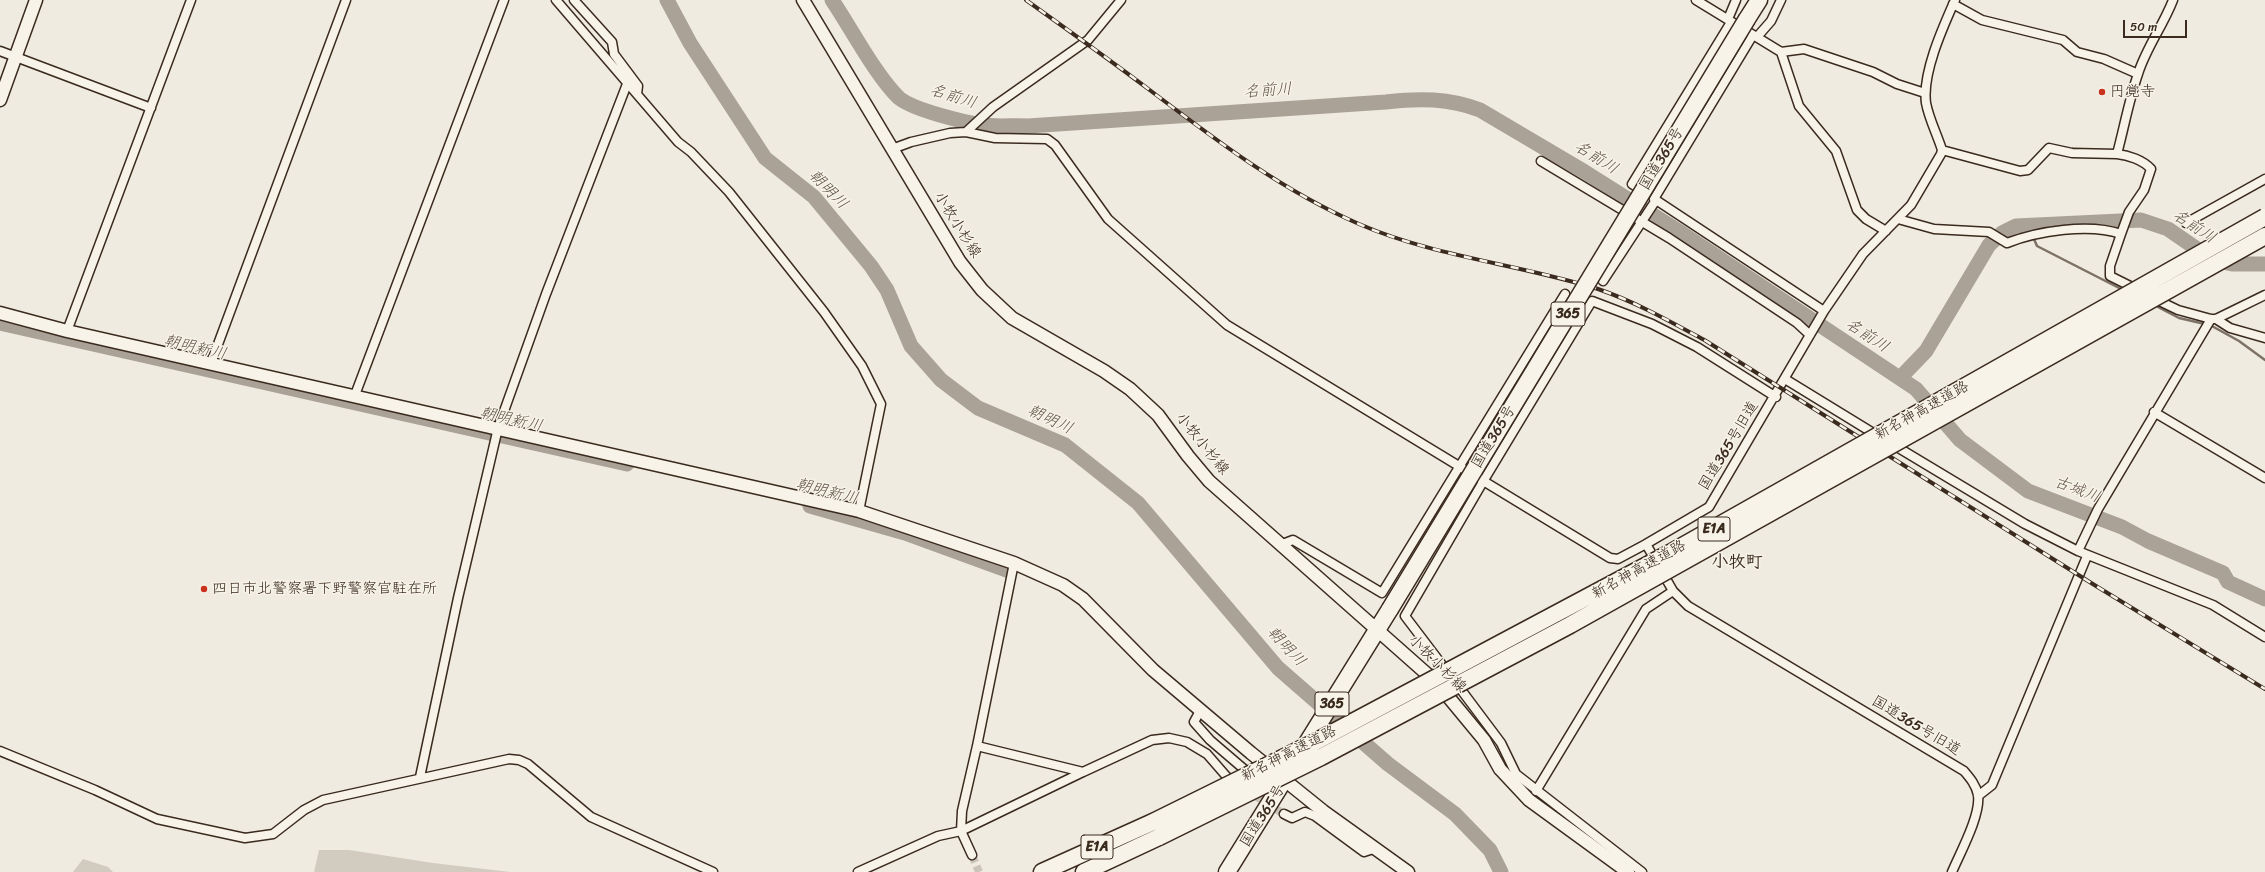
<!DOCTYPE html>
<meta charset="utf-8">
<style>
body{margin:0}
#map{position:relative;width:2265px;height:872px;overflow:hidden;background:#efebe0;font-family:Sriracha,sans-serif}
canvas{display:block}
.scale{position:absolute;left:2123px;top:20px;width:64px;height:18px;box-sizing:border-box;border:2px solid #3b2a1e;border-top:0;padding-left:5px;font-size:12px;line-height:14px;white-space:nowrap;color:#3b2a1e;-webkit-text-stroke:3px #f7f3e8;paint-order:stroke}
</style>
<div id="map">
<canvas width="2265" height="872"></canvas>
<div class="scale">50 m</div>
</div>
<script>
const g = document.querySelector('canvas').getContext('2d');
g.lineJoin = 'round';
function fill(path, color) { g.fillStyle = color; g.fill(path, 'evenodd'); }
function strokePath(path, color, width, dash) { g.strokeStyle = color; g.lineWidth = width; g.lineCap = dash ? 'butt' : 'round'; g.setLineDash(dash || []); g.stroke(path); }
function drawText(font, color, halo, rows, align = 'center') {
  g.font = font + ' Sriracha,"Klee One",sans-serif'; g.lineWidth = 3; g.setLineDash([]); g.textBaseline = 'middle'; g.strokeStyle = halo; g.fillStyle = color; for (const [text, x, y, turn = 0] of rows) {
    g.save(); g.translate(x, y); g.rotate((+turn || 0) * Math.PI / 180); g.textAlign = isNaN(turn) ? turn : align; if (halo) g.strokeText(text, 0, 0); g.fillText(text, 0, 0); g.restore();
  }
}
fill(new Path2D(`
 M319,850H349L433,863L510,872H314Z
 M83,859L108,867L113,872H73Z`), '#d1cbc0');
strokePath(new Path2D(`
 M2034,224V230
 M2034,239L2037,246L2123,290
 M2154,305L2179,318L2205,324
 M2210,325L2239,341L2265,360`), '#7e7266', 2.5);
strokePath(new Path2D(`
 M667,0L690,43L765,158L814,197L871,266L887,290L911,346L941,380L978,408L1065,445L1138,503L1278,668L1388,764L1455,814L1490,850L1501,872
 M832,0C851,28 876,76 899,98C914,110 963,122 983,125C998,127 1014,125 1028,126L1386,102C1419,98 1449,98 1480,110L1585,172L1677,230L1916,389L1960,440L2028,491L2122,527L2148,541L2223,573L2228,582L2265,599
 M0,323L627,464
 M1900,378L1926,351L1989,245L2002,233L2016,226L2141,220L2168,229L2213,260L2232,264H2265
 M810,506L905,533L1009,571`), '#aaa296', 15);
strokePath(new Path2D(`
 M1254,795L1284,814
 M972,855L979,872`), '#cbc4b9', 8, [8, 4]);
const street = new Path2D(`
 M556,0L678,142L691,152L729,192L824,312L862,366L881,404L859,511
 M574,0L612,42L614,54L638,86L637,94
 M1696,0L1781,52L1804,49L1873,72L1897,84L1925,93
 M1953,4L1982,20L2063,40L2077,52L2104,59L2138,74
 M1728,19L1736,0
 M1757,37L1771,21L1781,0
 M0,51L151,108
 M1781,52L1799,106L1836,151L1857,210L1866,219L1886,231
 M966,132L995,138L1047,139L1055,145L1108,219L1227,325L1610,558L1618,559L1646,544
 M892,149L911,142L950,133L966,132L993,107L1088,40L1121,0
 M1942,150L2020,171L2028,170L2049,148L2072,153L2117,154
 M1541,161L1669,238L1797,323L1810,335
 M1645,192L1632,184L1731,22
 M1656,200L1824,311
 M1898,219L1934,229L1989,232L2007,243C2038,231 2089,223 2121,234
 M2186,223L2265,179
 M1603,281L1656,200L1654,199L1753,35
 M2138,290L2110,276V266L2121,234L2129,212L2144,190L2151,169C2143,160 2128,155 2117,154C2124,128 2129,100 2138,74C2146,48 2163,26 2173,0
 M2153,298L2178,310L2211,319H2216L2265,295
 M2211,319L2098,509L2078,551L2213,605L2265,637
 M2216,319L2230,328L2265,338
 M67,331L191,0
 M211,363L346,0
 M1785,379L1878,436
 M355,395L504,0
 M2154,412L2265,478
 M1892,444L2025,524L2078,551
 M1280,545L1293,540L1382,593L1565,294
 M1449,674L1405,616L1484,480L1592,301L1652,324L1697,347L1776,397
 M1456,683L1501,743L1516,774L1642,872
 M1200,711L1194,722L1210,740L1252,776
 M977,746L1083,772L1152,740L1169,738L1187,742L1207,754L1227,777L1235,783
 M0,751L95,790L157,819L245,838L273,834L304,810L323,800L509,759L519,760L528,764L591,817L713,872
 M420,777L458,598L498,428L546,294L627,84
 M1536,791L1646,609L1673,591
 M1978,796L1992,785L2087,556
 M1284,814L1292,818L1305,812L1315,816L1364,852L1376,848
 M972,855L961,831L962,811L977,746L1014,563
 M858,872L938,836L961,831L1083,772
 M1952,872C1960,853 1981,815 1978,795C1976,785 1970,778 1964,771L1688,606L1673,591L1646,544L1709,507L1824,311L1863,254L1911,205L1941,154L1942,150C1937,134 1929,119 1926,103C1922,73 1943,27 1955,0`);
const secondary = new Path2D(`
 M803,0L960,262L982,290L1012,318L1104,371L1130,389L1158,415L1188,456L1209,481L1436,682L1484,740L1500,769L1529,800L1628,872
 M0,100L36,0
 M0,313L67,331L859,511L1014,563L1063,585L1083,599L1153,670L1251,753L1323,811L1408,872`);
const highway = new Path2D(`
 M1747,19L1759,0
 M1042,872L1153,822
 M1084,872L1159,837
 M1227,872L1390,609`);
strokePath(street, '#3b2a1e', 11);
strokePath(secondary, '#3b2a1e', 15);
strokePath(highway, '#3b2a1e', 19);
strokePath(street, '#f7f3e8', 8);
strokePath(secondary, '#f7f3e8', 12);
strokePath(highway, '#f7f3e8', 16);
const rail = new Path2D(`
 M1026,0C1068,30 1110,60 1151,91C1217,141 1283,191 1359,224C1435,257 1519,264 1598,289C1636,302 1671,322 1706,341L2096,586L2265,689`);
strokePath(rail, '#3b2a1e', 4);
strokePath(rail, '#f7f3e8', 2.5, [8]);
const highwayBridge = new Path2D(`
 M1390,609L1747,19
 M1153,822L1315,742L1670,553L2265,217
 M1159,837L1321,757L1570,625L2265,236`);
strokePath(highwayBridge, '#3b2a1e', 19, []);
strokePath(highwayBridge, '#f7f3e8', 16);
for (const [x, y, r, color] of [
 [2102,92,4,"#c8321e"],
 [204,589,4,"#c8321e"]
]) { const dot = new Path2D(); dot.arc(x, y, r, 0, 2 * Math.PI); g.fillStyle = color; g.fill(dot); strokePath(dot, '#f7f3e8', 1.5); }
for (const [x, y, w] of [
 [1568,314,34],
 [1714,529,32],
 [1332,704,34],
 [1097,847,32]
]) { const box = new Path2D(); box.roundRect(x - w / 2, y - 12, w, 24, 3); g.fillStyle = '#f7f3e8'; g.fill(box); strokePath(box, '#3b2a1e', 1); }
drawText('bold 14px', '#3b2a1e', null, [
 ["365",1568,314],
 ["E1A",1714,529],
 ["365",1332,704],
 ["E1A",1097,847]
]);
drawText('15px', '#3b2a1e', '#f7f3e8', [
 ["円覚寺",2110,92],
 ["四日市北警察署下野警察官駐在所",212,589]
], 'left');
drawText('15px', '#3b2a1e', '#f7f3e8', [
 ["国道365号",1662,159,-59],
 ["小牧小杉線",957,225,58],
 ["新名神高速道路",1922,411,-29],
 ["国道365号",1494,437,-59],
 ["小牧小杉線",1202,444,51],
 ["国道365号旧道",1729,446,-59],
 ["新名神高速道路",1639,570,-29],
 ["小牧小杉線",1437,664,45],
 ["国道365号旧道",1916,726,31],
 ["新名神高速道路",1289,754,-27],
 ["国道365号",1263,816,-58]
]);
drawText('italic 16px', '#625448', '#f7f3e8', [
 ["名前川",1268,91,-4],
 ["名前川",953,97,17],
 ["名前川",1596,158,32],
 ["朝明川",828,190,45],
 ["名前川",2194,227,33],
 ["名前川",1867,336,33],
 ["朝明新川",195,348,13],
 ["朝明新川",511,420,13],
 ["朝明川",1050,420,25],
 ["古城川",2077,490,21],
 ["朝明新川",827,492,14],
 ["朝明川",1286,647,47]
]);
drawText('bold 17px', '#3b2a1e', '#f7f3e8', [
 ["小牧町",1737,563]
]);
</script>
